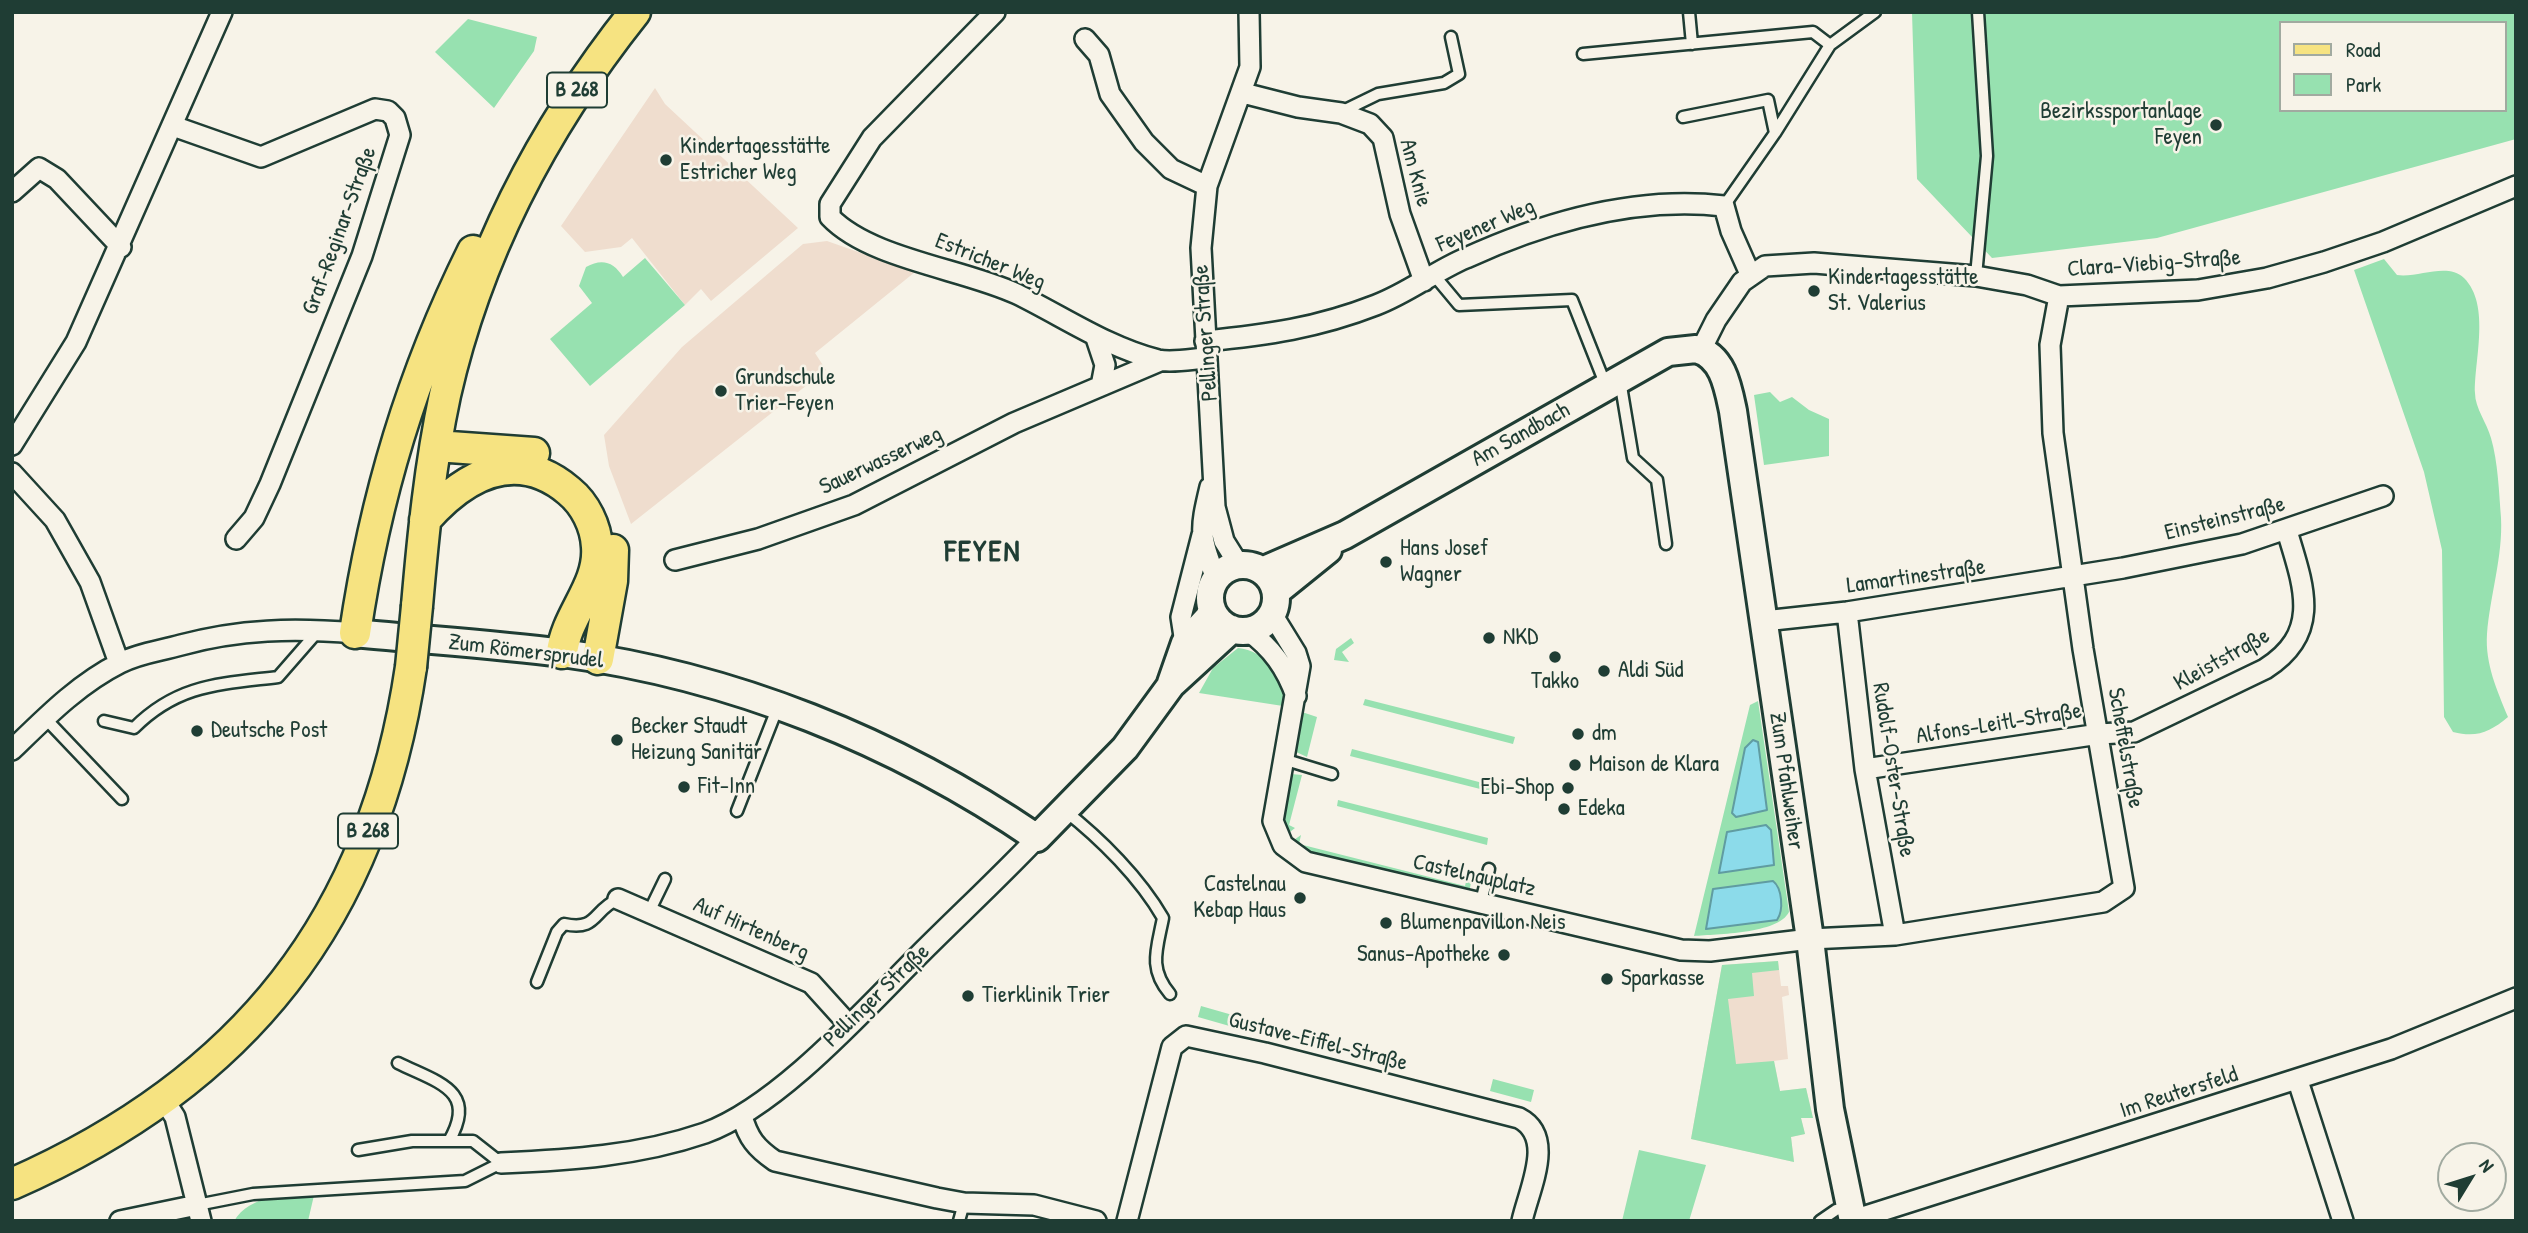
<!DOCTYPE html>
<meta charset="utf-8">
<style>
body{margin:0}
#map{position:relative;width:2528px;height:1233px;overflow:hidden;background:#f7f3e8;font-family:"Patrick Hand",sans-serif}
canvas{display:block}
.frame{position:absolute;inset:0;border:14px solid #1f3d34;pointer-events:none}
.legend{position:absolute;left:2279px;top:21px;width:228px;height:91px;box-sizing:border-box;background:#f7f3e8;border:2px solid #a1aaa0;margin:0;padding:9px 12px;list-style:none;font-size:21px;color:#1f3d34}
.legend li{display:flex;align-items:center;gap:14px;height:35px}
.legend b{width:35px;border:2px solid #a1aaa0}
.north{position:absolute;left:2437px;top:1142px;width:70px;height:70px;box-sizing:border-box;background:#f7f3e8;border:2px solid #a1aaa0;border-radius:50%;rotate:52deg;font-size:19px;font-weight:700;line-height:28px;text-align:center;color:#1f3d34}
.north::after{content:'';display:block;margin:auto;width:24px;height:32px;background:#1f3d34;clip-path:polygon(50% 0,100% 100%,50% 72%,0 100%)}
</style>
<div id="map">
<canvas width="2528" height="1233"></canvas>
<div class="frame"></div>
<ul class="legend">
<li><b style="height:9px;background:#f6e381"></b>Road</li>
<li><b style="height:19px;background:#97e1b0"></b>Park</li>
</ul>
<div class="north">N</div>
</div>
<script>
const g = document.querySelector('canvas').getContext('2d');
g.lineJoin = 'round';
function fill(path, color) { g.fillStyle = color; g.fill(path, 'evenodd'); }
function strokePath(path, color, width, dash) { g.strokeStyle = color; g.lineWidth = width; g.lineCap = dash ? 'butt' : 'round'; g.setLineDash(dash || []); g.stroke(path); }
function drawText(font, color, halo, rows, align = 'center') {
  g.font = font + ' "Patrick Hand",sans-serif'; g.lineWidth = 5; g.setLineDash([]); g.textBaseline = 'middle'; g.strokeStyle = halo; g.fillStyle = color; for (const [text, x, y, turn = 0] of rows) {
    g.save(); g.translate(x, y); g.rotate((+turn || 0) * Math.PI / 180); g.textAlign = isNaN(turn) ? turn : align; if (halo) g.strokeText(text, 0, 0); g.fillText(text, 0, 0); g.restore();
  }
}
fill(new Path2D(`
 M655,88L665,104L798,228L711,301L701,289L685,305L632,238L621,247L585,252L561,226Z
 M827,241L915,272L815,353L826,370L631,524L609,466L604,435L682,347L803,244Z
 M1778,961L1781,986H1788L1789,995L1782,997L1788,1059L1774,1061L1780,1091L1806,1088L1813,1118H1801L1805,1134L1791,1137L1794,1162L1691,1139L1722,965Z`), '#efddce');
fill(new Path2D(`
 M1912,12H2516V139L2157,238L1992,258L1917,179ZM2281,23H2505V110H2281Z
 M468,19L537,37L534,51L494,108L435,52Z
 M645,258L685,305L590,386L550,339L592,303L579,286L586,267C602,258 614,262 623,277Z
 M2384,259L2397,275C2419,278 2447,262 2464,278C2491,305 2474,361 2475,393C2475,408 2487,423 2491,438C2498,462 2499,492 2501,518C2503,557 2490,595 2487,634C2485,664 2497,690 2508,717C2490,732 2477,738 2453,732L2444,717L2442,550L2424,472L2354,270Z
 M1770,392L1780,402L1792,397L1809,410L1829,419V456L1764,465L1754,395Z
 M1351,638L1354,643L1342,652L1349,662L1334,660L1336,649Z
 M1238,648C1265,650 1287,679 1283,706L1199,693L1213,668Z
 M1365,699L1515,737L1513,744L1363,705Z
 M1758,701L1789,912C1778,934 1717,934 1694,936L1750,705Z
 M1302,712L1317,717L1307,757L1294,751Z
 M1352,749L1502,788L1500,794L1350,756Z
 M1291,774L1302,775L1289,825L1295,828L1286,835L1291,842L1301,835L1299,844L1465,886L1468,873L1472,877L1470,888L1463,892L1296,849C1276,833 1276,818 1282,794C1284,786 1285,779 1291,774Z
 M1338,800L1488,838L1487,845L1337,806Z
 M1778,961L1779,970L1752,973L1754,996L1728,999L1736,1064L1774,1061L1780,1091L1806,1088L1813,1118H1801L1805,1134L1791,1137L1794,1162L1691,1139L1722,965Z
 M1201,1006L1236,1016L1233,1027L1198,1017Z
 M1493,1079L1534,1090L1531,1102L1490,1091Z
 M1639,1150L1706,1165L1689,1221H1622Z
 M315,1191L308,1221H234C250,1195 287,1194 315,1191Z`), '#97e1b0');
const water = new Path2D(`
 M1753,740L1758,742L1767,810L1736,817L1732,813L1745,748Z
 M1766,825L1771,830L1774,865L1719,873L1727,832Z
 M1773,881C1782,888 1784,910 1777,920L1706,929L1713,889Z`);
fill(water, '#8cdbea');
strokePath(water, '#609ca1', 2);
const lane = new Path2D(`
 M1689,12L1692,44
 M1583,54L1813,32L1830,45
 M1341,112L1378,94L1444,83L1459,74L1451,37
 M1683,117L1768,100L1775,133
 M1724,206L1775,133L1830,45L1875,12
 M1434,275L1459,305L1572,300L1606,386
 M1976,276L1987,156L1978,12
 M1620,380L1633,458L1657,480L1666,544
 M45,718L122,799
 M104,721L134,728C178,684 220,684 278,677L319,630
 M1283,759L1332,774
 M1064,810C1101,839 1140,878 1163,918C1157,949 1148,968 1170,994
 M737,811L777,709
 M1481,902L1489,869
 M649,912L665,879
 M537,982L557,932L564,924C598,931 592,911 618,899
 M398,1063C436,1082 479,1090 449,1141
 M197,1205L253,1194L465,1181L501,1163L473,1141H412L358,1150
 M959,1221L964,1203
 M1820,1221L1836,1210L1850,1206`);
const street = new Path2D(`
 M995,12L872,138L830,204V217C870,259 964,269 1017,294C1064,317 1107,347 1158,360C1172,363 1192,359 1206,358
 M1085,39L1099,55L1110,94L1144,142L1171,169L1207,186
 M1243,93L1298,107L1341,113L1370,124L1383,138L1400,214L1424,281
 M173,126L261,157L375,109L388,111L395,118L400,135L362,256L270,484L254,518L236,539
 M12,192L39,168L57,179L121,247
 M1096,338L1105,365L1101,386
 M1205,341C1267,335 1317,328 1376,305C1408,293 1435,271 1466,258C1545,222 1637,196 1724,206L1731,231L1750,274
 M1701,350L1716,320L1742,282L1765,266L1814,263L1976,276L2027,285L2059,296L2198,290L2267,278L2324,262L2383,242L2516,186
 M12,445L76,342L222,12
 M12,473L55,520L90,582L119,663
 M1210,487C1199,533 1200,535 1216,579
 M675,560L758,539L854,505L1014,423L1160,361
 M1239,565L1224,541L1215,507L1201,248L1207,186L1250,67L1249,12
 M1847,612L1865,769L1895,935
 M1272,614L1296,653L1300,666L1273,821L1283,845L1306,862L1681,950L1710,951L1810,939L1895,935L2103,902L2124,888L2083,649L2053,433L2050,345L2059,296
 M1764,621L1847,612L2123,568L2242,544L2383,496
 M1248,631C1272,648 1286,668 1296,696
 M1185,643L1181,617L1202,535
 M12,750C45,718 78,684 120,663C139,653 160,651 181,645C240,629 294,628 355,633
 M1865,769L2099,734L2134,732L2265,669C2322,633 2304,587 2287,531
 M618,899L811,983L849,1025
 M2298,1081L2343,1221
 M164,1100L175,1117L201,1221
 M742,1116C748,1138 756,1148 775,1161L937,1198L964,1203L1034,1205L1096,1221
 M501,1163C570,1160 638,1156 705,1133C779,1106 864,1010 920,954C959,915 999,878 1037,838
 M1853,1220L2391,1049L2516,998
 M120,1221L197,1205
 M1127,1221L1172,1047L1186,1036L1265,1053L1519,1118C1556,1137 1529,1189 1522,1221`);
const secondary = new Path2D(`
 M1210 598a33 33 0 1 1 66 0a33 33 0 1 1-66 0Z
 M1262,571L1345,535L1668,352L1696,349C1723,356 1728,387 1733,411L1810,939L1830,1109L1853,1221
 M1276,592L1328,550
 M355,633C424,640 493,644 562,653C733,676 895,741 1037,838L1125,748L1171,685L1232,629
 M1171,683L1185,643L1209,617L1212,609`);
const primary = new Path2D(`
 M436,446L534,453
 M425,520C464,476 516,446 569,491C585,504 596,526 597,547C600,586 566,615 562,653
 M417,606C423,536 430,465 445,395C477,254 545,125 635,12
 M355,633C375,497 412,374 473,251
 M598,659L612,581L613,550
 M12,1184C244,1082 374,919 411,667`);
strokePath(lane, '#1f3d34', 15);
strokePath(street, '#1f3d34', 24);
strokePath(secondary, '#1f3d34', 32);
strokePath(primary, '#1f3d34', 35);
strokePath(lane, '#f7f3e8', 10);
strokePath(street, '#f7f3e8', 19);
strokePath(secondary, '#f7f3e8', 26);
strokePath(primary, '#f6e381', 30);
const primaryBridge = new Path2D(`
 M411,667L417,606`);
strokePath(primaryBridge, '#1f3d34', 35, []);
strokePath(primaryBridge, '#f6e381', 30);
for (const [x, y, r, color] of [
 [2216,125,7,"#1f3d34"],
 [666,160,7,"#1f3d34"],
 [1814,291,7,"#1f3d34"],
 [721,391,7,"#1f3d34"],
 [1386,562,7,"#1f3d34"],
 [1489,638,7,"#1f3d34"],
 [1555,657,7,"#1f3d34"],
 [1604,671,7,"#1f3d34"],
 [197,731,7,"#1f3d34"],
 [1578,734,7,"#1f3d34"],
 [617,740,7,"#1f3d34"],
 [1575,765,7,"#1f3d34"],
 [684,787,7,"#1f3d34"],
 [1568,788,7,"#1f3d34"],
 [1564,809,7,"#1f3d34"],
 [1300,898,7,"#1f3d34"],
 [1386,923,7,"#1f3d34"],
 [1504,955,7,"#1f3d34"],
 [1607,979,7,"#1f3d34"],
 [968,996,7,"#1f3d34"]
]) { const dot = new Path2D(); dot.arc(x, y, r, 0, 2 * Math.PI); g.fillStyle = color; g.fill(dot); strokePath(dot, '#f7f3e8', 2.5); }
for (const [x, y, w] of [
 [577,90,60],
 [368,831,60]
]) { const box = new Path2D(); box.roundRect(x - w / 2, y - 17.5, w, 35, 5); g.fillStyle = '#f7f3e8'; g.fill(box); strokePath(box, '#1f3d34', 2); }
drawText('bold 21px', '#1f3d34', null, [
 ["B 268",577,90],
 ["B 268",368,831]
]);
drawText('23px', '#1f3d34', '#f7f3e8', [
 ["Bezirkssportanlage",2202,112,"right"],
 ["Feyen",2202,138,"right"],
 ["Kindertagesstätte",680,147],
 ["Estricher Weg",680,173],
 ["Kindertagesstätte",1828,278],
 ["St. Valerius",1828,304],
 ["Grundschule",735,378],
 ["Trier-Feyen",735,404],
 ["Hans Josef",1400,549],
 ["Wagner",1400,575],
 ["NKD",1503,638],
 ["Aldi Süd",1618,671],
 ["Takko",1555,682,"center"],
 ["Becker Staudt",631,727],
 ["Heizung Sanitär",631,753],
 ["Deutsche Post",211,731],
 ["dm",1592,734],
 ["Maison de Klara",1589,765],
 ["Fit-Inn",698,787],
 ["Ebi-Shop",1554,788,"right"],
 ["Edeka",1578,809],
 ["Castelnau",1286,885,"right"],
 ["Kebap Haus",1286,911,"right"],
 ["Blumenpavillon Neis",1400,923],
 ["Sanus-Apotheke",1490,955,"right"],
 ["Sparkasse",1621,979],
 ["Tierklinik Trier",982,996]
], 'left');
drawText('23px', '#1f3d34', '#f7f3e8', [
 ["Am Knie",1415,173,75],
 ["Feyener Weg",1486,226,-23],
 ["Graf-Reginar-Straße",340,231,-70],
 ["Estricher Weg",990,262,22],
 ["Clara-Viebig-Straße",2154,264,-4],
 ["Pellinger Straße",1206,333,-94],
 ["Am Sandbach",1521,435,-29],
 ["Sauerwasserweg",881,461,-25],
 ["Einsteinstraße",2225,519,-14],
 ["Lamartinestraße",1916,577,-8],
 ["Zum Römersprudel",526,652,7],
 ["Kleiststraße",2222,660,-29],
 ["Alfons-Leitl-Straße",1999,724,-9],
 ["Scheffelstraße",2125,748,80],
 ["Rudolf-Oster-Straße",1893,770,81],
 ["Zum Pfahlweiher",1786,781,82],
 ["Castelnauplatz",1474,876,13],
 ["Auf Hirtenberg",751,929,24],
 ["Pellinger Straße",877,996,-44],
 ["Gustave-Eiffel-Straße",1318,1042,14],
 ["Im Reutersfeld",2179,1093,-18]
]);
g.letterSpacing = '2px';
drawText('bold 30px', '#1f3d34', '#f7f3e8', [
 ["FEYEN",983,553]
]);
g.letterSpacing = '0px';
</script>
